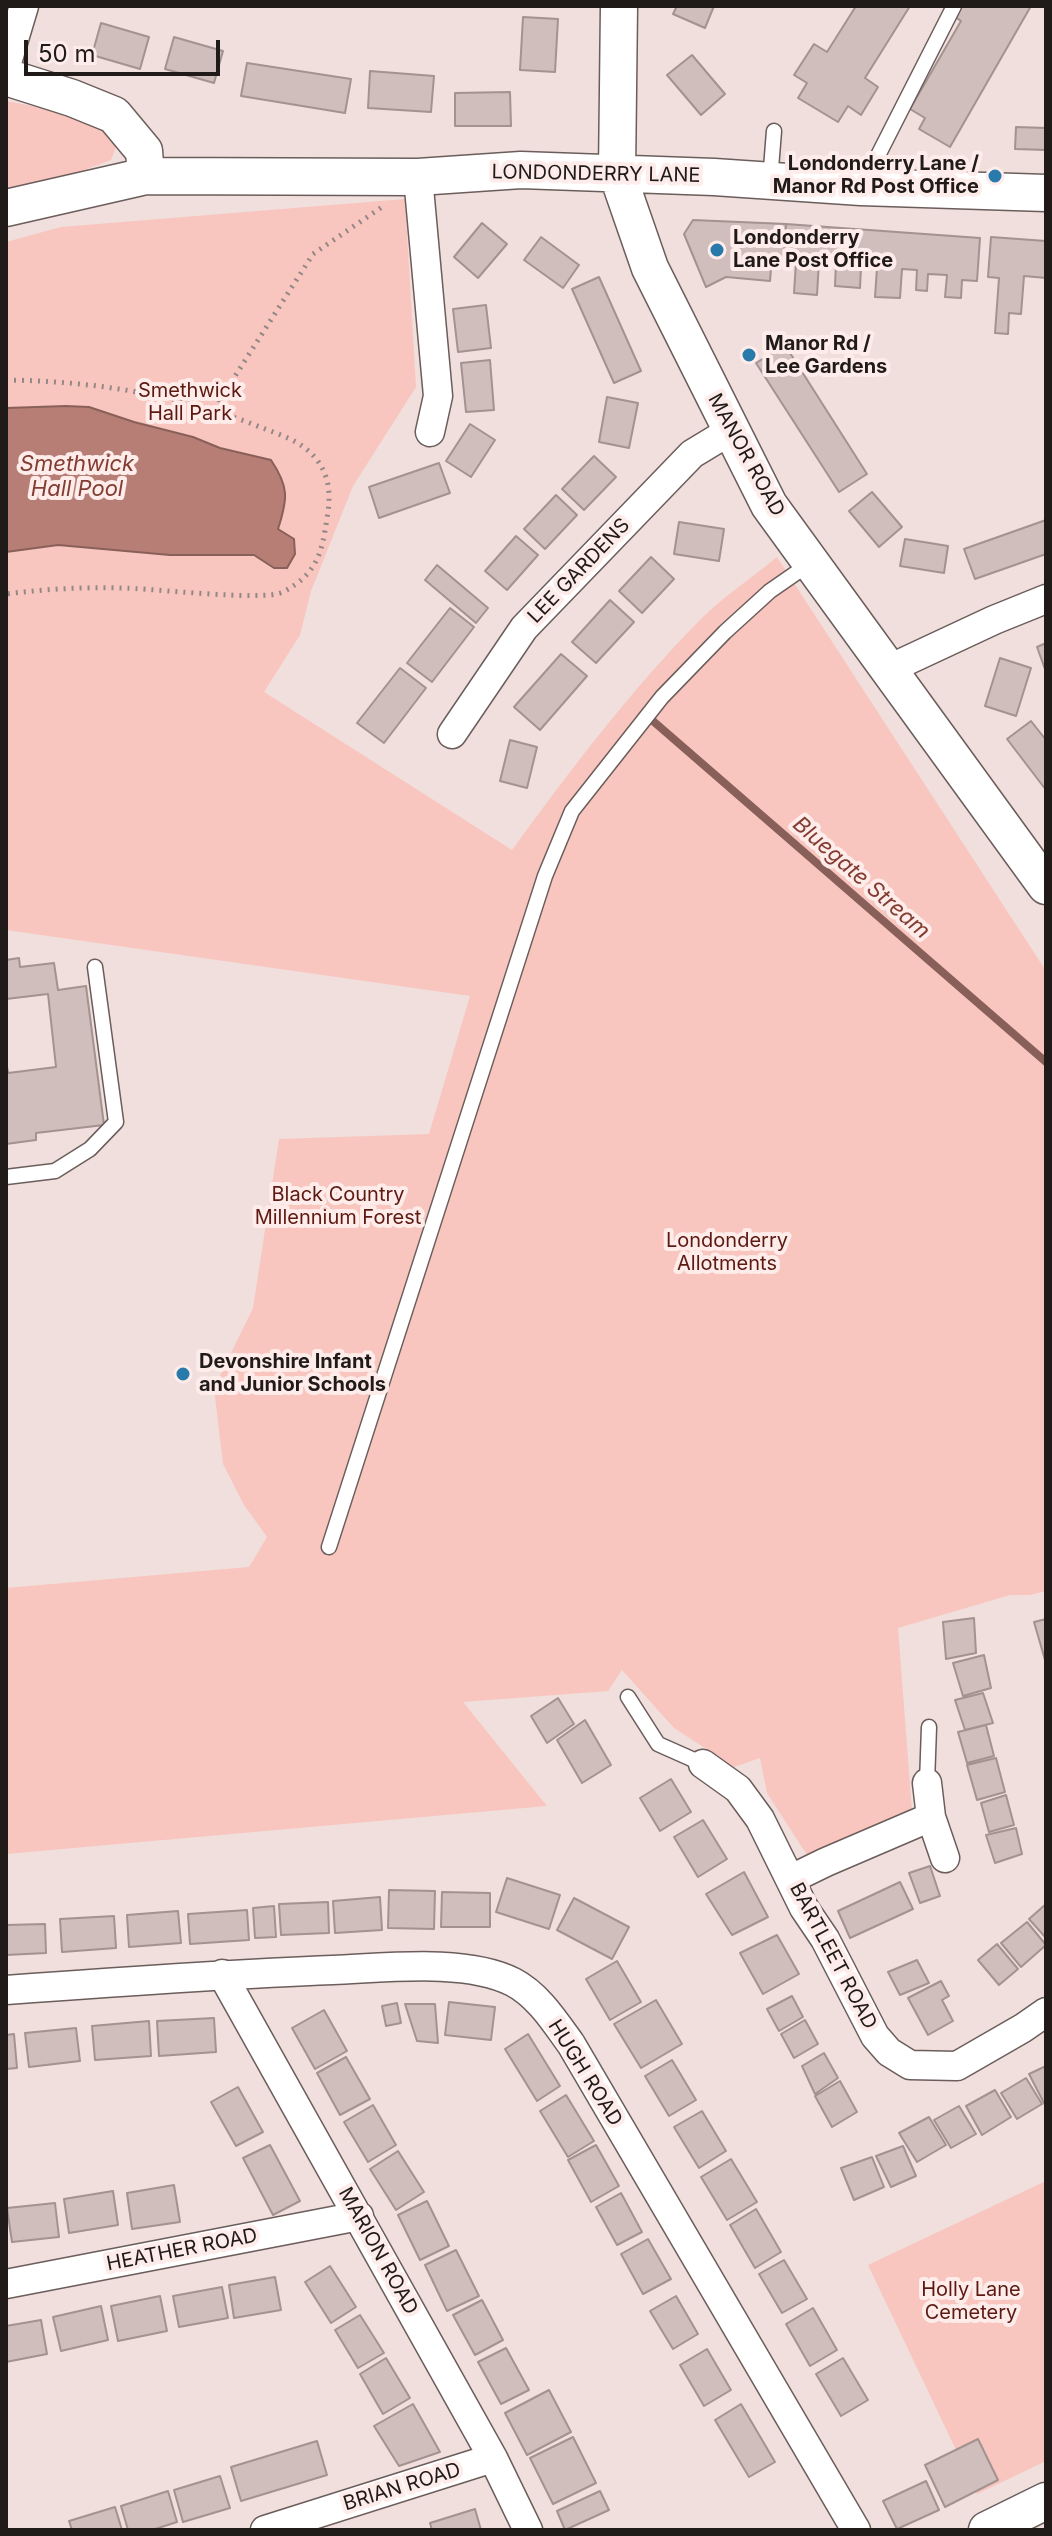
<!DOCTYPE html>
<style>
body{margin:0}
#map{position:relative;width:1052px;height:2536px;overflow:hidden;background:#f0dfdc;font-family:Inter,sans-serif}
canvas{display:block}
.frame{position:absolute;inset:0;border:8px solid #201a19;pointer-events:none}
.scale{position:absolute;left:24px;top:40px;width:196px;height:36px;box-sizing:border-box;border:4px solid #201a19;border-top:0;padding-left:10px;font-size:24px;line-height:28px;white-space:nowrap;color:#201a19;-webkit-text-stroke:6px #fdece9;paint-order:stroke}
</style>
<div id="map">
<canvas width="1052" height="2536"></canvas>
<div class="frame"></div>
<div class="scale">50 m</div>
</div>
<script>
const g = document.querySelector('canvas').getContext('2d');
g.lineJoin = 'round';
function fill(path, color) { g.fillStyle = color; g.fill(path, 'evenodd'); }
function strokePath(path, color, width, dash) { g.strokeStyle = color; g.lineWidth = width; g.lineCap = dash ? 'butt' : 'round'; g.setLineDash(dash || []); g.stroke(path); }
function drawText(font, color, halo, rows, align = 'center') {
  g.font = font + ' Inter,sans-serif'; g.lineWidth = 8; g.setLineDash([]); g.textBaseline = 'middle'; g.strokeStyle = halo; g.fillStyle = color; for (const [text, x, y, turn = 0] of rows) {
    g.save(); g.translate(x, y); g.rotate((+turn || 0) * Math.PI / 180); g.textAlign = isNaN(turn) ? turn : align; if (halo) g.strokeText(text, 0, 0); g.fillText(text, 0, 0); g.restore();
  }
}
fill(new Path2D(`
 M6,101L64,112L121,133L111,160L60,179L6,194Z
 M405,199L416,387L353,486L311,591L300,635L264,692L512,850C569,772 633,687 701,619C724,596 752,578 777,557L1046,971V1591L1030,1595H1010L898,1628L912,1811L807,1855L767,1793L760,1758L734,1767L674,1728L622,1670L608,1691L463,1702L547,1806L6,1854V1588L249,1567L267,1537L244,1505L223,1464L214,1388L253,1308L279,1139L429,1134L470,996L6,930V242L61,227Z
 M1046,2181V2461L977,2494L868,2265Z`), '#f8c6be');
const water = new Path2D(`
 M66,406L89,407L134,422L193,437L220,448L271,460C289,487 288,498 278,529L294,539L295,554L287,568H274L254,555H170L58,545L6,552V408Z`);
fill(water, '#b67e75');
strokePath(water, '#896059', 2);
strokePath(new Path2D(`
 M653,721L1046,1062`), '#896059', 8);
const building = new Path2D(`
 M677,6H714L705,28L673,14Z
 M856,6H910L865,78L878,87L861,115L848,106L838,122L798,98L807,83L794,75L814,44L827,52Z
 M960,6H1031L950,147L919,129L925,118L910,109L961,21L954,16Z
 M523,17L558,19L555,72L520,70Z
 M101,23L149,37L140,69L92,55Z
 M174,37L223,51L214,83L165,69Z
 M692,55L725,94L701,115L667,75Z
 M247,63L351,79L345,113L241,96Z
 M370,71L434,76L431,112L368,108Z
 M510,92L511,126H455V93Z
 M1016,127L1046,128V150L1015,149Z
 M693,220L786,224L784,261L777,259L776,270L771,269L770,281L726,277L706,287L684,234Z
 M482,223L507,244L478,278L454,257Z
 M786,224L980,238L977,281L962,280L961,298L945,297L947,275L928,274L927,291L916,290L917,270L902,269L900,298L875,297L877,268L861,267L860,288L835,286L836,262L819,261L817,295L794,293L796,262L784,261Z
 M541,237L579,265L563,288L524,260Z
 M991,237L1046,241V278L1024,276L1021,314L1009,313L1008,334L995,333L999,278L988,277Z
 M599,277L641,371L614,383L572,289Z
 M486,305L491,348L458,352L453,309Z
 M785,345L867,474L839,492L756,363Z
 M490,360L494,410L466,412L461,363Z
 M607,397L638,403L629,448L599,442Z
 M470,424L495,440L471,477L446,461Z
 M594,456L616,477L584,510L562,489Z
 M439,463L450,493L379,518L369,487Z
 M872,492L902,527L879,547L849,511Z
 M556,495L577,515L545,549L524,529Z
 M1046,520V554L975,579L964,549Z
 M679,522L724,529L719,561L674,554Z
 M516,536L538,555L507,590L485,571Z
 M905,539L948,546L944,573L900,566Z
 M651,557L674,579L642,613L619,591Z
 M437,565L488,608L476,623L425,580Z
 M610,600L634,622L596,663L572,642Z
 M450,608L474,627L432,682L407,663Z
 M1046,643V672L1037,647Z
 M561,654L587,676L540,730L514,707Z
 M1000,658L1031,668L1016,716L985,706Z
 M400,668L426,688L384,743L357,723Z
 M1031,721L1046,740V790L1007,739Z
 M510,740L537,747L527,788L500,781Z
 M19,958L20,967L54,963L58,990L86,986L104,1125L36,1133V1140L6,1144V1061L8,1073L56,1067L48,994L6,999V960Z
 M974,1618L976,1653L946,1659L943,1622Z
 M1046,1619V1660H1045L1034,1622Z
 M984,1655L991,1688L963,1696L953,1663Z
 M983,1693L993,1723L965,1730L955,1700Z
 M558,1698L574,1724L547,1743L531,1716Z
 M585,1720L611,1765L582,1783L557,1740Z
 M986,1725L994,1756L967,1763L958,1732Z
 M996,1758L1005,1792L977,1800L967,1765Z
 M671,1779L691,1812L660,1831L640,1798Z
 M1006,1795L1014,1825L989,1832L981,1803Z
 M703,1820L727,1859L698,1877L674,1837Z
 M1016,1828L1022,1854L995,1863L986,1835Z
 M930,1866L940,1896L920,1903L909,1873Z
 M744,1872L768,1917L732,1935L706,1894Z
 M507,1878L560,1895L549,1929L496,1912Z
 M900,1882L913,1909L850,1938L838,1911Z
 M389,1890L435,1891L434,1929L388,1928Z
 M442,1892L490,1893V1927H441Z
 M380,1897L382,1930L335,1933L333,1901Z
 M574,1898L629,1927L612,1959L557,1930Z
 M328,1902L329,1933L281,1935L279,1904Z
 M1046,1904V1938L1029,1919Z
 M274,1906L276,1937L255,1938L253,1908Z
 M247,1910L249,1940L190,1944L188,1914Z
 M178,1911L181,1943L129,1947L127,1915Z
 M114,1916L116,1948L62,1952L60,1919Z
 M1027,1922L1046,1945L1021,1967L1001,1943Z
 M45,1924L46,1953L6,1955V1925Z
 M777,1935L799,1974L763,1994L740,1953Z
 M997,1944L1018,1969L999,1985L978,1960Z
 M917,1960L929,1983L900,1995L888,1972Z
 M617,1961L641,2002L610,2020L586,1979Z
 M941,1981L949,1996L942,2000L953,2021L928,2035L908,1998Z
 M792,1996L803,2017L779,2031L767,2009Z
 M656,2000L682,2044L641,2068L614,2024Z
 M449,2002L495,2007L491,2040L445,2035Z
 M397,2003L401,2023L386,2026L382,2006Z
 M405,2004H435L438,2043L417,2041Z
 M324,2010L347,2051L315,2069L292,2028Z
 M214,2018L216,2052L159,2056L157,2021Z
 M805,2020L818,2044L794,2058L781,2034Z
 M149,2021L151,2056L95,2060L92,2026Z
 M76,2028L80,2061L29,2067L25,2033Z
 M14,2034L17,2068L6,2069V2035Z
 M528,2034L560,2086L537,2101L505,2049Z
 M824,2053L838,2078L815,2094L802,2066Z
 M346,2057L370,2099L340,2115L317,2073Z
 M672,2060L696,2100L669,2116L645,2076Z
 M1046,2066V2104L1045,2105L1029,2074Z
 M1026,2078L1042,2104L1017,2119L1001,2093Z
 M840,2081L857,2112L832,2127L815,2096Z
 M238,2087L263,2132L236,2146L211,2102Z
 M995,2090L1011,2117L982,2135L966,2106Z
 M566,2095L594,2141L568,2157L540,2111Z
 M373,2105L396,2145L368,2162L344,2122Z
 M959,2106L976,2134L951,2148L934,2120Z
 M702,2111L726,2151L699,2168L674,2127Z
 M929,2117L946,2145L917,2162L899,2133Z
 M270,2145L300,2201L273,2215L243,2158Z
 M596,2145L619,2186L591,2202L568,2160Z
 M903,2146L916,2176L891,2187L876,2156Z
 M398,2151L424,2192L396,2210L370,2169Z
 M872,2157L884,2187L854,2200L841,2168Z
 M731,2159L757,2202L727,2220L701,2177Z
 M174,2185L180,2222L132,2229L127,2193Z
 M113,2191L118,2225L69,2233L64,2199Z
 M621,2193L642,2232L617,2245L596,2207Z
 M427,2201L449,2246L420,2260L398,2215Z
 M55,2203L59,2237L12,2242L7,2208Z
 M756,2209L781,2252L755,2268L730,2225Z
 M648,2239L671,2279L643,2294L621,2254Z
 M456,2250L479,2296L447,2311L425,2265Z
 M784,2260L807,2299L782,2313L759,2274Z
 M330,2266L356,2307L331,2323L305,2282Z
 M275,2277L281,2310L234,2318L229,2285Z
 M222,2287L228,2318L179,2327L173,2296Z
 M160,2296L167,2331L118,2341L111,2306Z
 M676,2296L698,2334L673,2349L650,2311Z
 M482,2300L503,2340L475,2355L453,2315Z
 M101,2306L108,2340L61,2351L53,2317Z
 M813,2308L837,2350L810,2366L786,2324Z
 M360,2315L384,2353L358,2368L335,2330Z
 M41,2320L47,2354L6,2362V2326Z
 M506,2348L529,2390L501,2404L478,2362Z
 M707,2349L731,2390L704,2406L680,2365Z
 M386,2358L410,2398L383,2414L360,2374Z
 M843,2358L868,2400L841,2416L816,2374Z
 M549,2390L571,2432L527,2455L505,2413Z
 M413,2404L440,2452L399,2466L374,2426Z
 M741,2404L775,2462L749,2477L715,2420Z
 M573,2437L596,2483L553,2504L530,2458Z
 M978,2439L998,2480L945,2507L925,2465Z
 M317,2441L327,2475L241,2501L231,2467Z
 M220,2476L230,2508L183,2522L174,2490Z
 M926,2481L939,2510L897,2529L883,2501Z
 M168,2491L177,2522L152,2530H128L121,2506Z
 M600,2491L609,2510L565,2530L557,2511Z
 M115,2507L122,2530H72L69,2521Z
 M475,2509L481,2530H432L430,2523Z`);
fill(building, '#cfbebc');
strokePath(building, '#a29290', 2);
const service = new Path2D(`
 M770,181L774,131
 M862,187L954,6
 M6,1177L55,1171L90,1149L116,1122L95,967
 M329,1547L545,876L572,811L662,697L725,632L770,591L809,564
 M628,1697L658,1744L703,1764
 M927,1783L929,1727`);
const minor = new Path2D(`
 M6,66L24,6
 M418,177L438,396L430,432
 M889,669L994,620L1046,599
 M452,734L524,628L692,454L730,431
 M703,1764L738,1789L760,1819L804,1908L825,1939L875,2036L889,2052L910,2065L957,2066L1023,2028L1046,2012
 M927,1783L931,1817L945,1858
 M791,1879L826,1862L931,1817
 M222,1974L493,2458L528,2530
 M6,1990C115,1982 224,1974 333,1970C385,1968 466,1958 513,1982C538,1995 555,2022 571,2044L856,2530
 M6,2284L359,2216
 M265,2530L493,2458`);
const tertiary = new Path2D(`
 M619,6L617,173L650,268L769,505L1046,886
 M6,77L72,98L114,115L144,151L146,176
 M6,208L146,176L418,177L521,170L714,177L861,187L1046,193
 M987,2530L1046,2501`);
strokePath(service, '#6b5d5b', 17);
strokePath(minor, '#6b5d5b', 31);
strokePath(tertiary, '#6b5d5b', 39);
strokePath(new Path2D(`
 M6,380C91,381 175,394 255,425C277,434 302,440 317,460C330,477 331,497 327,518C322,553 317,574 283,592C265,602 150,588 121,588C82,587 45,589 6,594
 M214,409L313,254L382,207`), '#948886', 5, [2, 6]);
strokePath(service, '#fff', 14);
strokePath(minor, '#fff', 28);
strokePath(tertiary, '#fff', 36);
for (const [x, y, r, color] of [
 [995,176,8,"#287aab"],
 [717,250,8,"#287aab"],
 [749,355,8,"#287aab"],
 [183,1374,8,"#287aab"]
]) { const dot = new Path2D(); dot.arc(x, y, r, 0, 2 * Math.PI); g.fillStyle = color; g.fill(dot); strokePath(dot, '#fdece9', 3); }
drawText('bold 20px', '#201a19', '#fdece9', [
 ["Londonderry Lane /",979,164,"right"],
 ["Manor Rd Post Office",979,187,"right"],
 ["Londonderry",733,238],
 ["Lane Post Office",733,261],
 ["Manor Rd /",765,344],
 ["Lee Gardens",765,367],
 ["Devonshire Infant",199,1362],
 ["and Junior Schools",199,1385]
], 'left');
drawText('20px', '#201a19', '#fdece9', [
 ["LONDONDERRY LANE",596,174,1],
 ["MANOR ROAD",746,455,61],
 ["LEE GARDENS",579,571,-46],
 ["BARTLEET ROAD",833,1956,62],
 ["HUGH ROAD",585,2073,58],
 ["HEATHER ROAD",182,2250,-11],
 ["MARION ROAD",378,2251,61],
 ["BRIAN ROAD",402,2487,-17]
]);
drawText('20px', '#5d1911', '#fdece9', [
 ["Smethwick",190,391],
 ["Hall Park",190,414],
 ["Black Country",338,1195],
 ["Millennium Forest",338,1218],
 ["Londonderry",727,1241],
 ["Allotments",727,1264],
 ["Holly Lane",971,2290],
 ["Cemetery",971,2313]
]);
drawText('italic 22px', '#833c31', '#fdece9', [
 ["Smethwick",77,464],
 ["Hall Pool",77,489],
 ["Bluegate Stream",861,878,41]
]);
</script>
